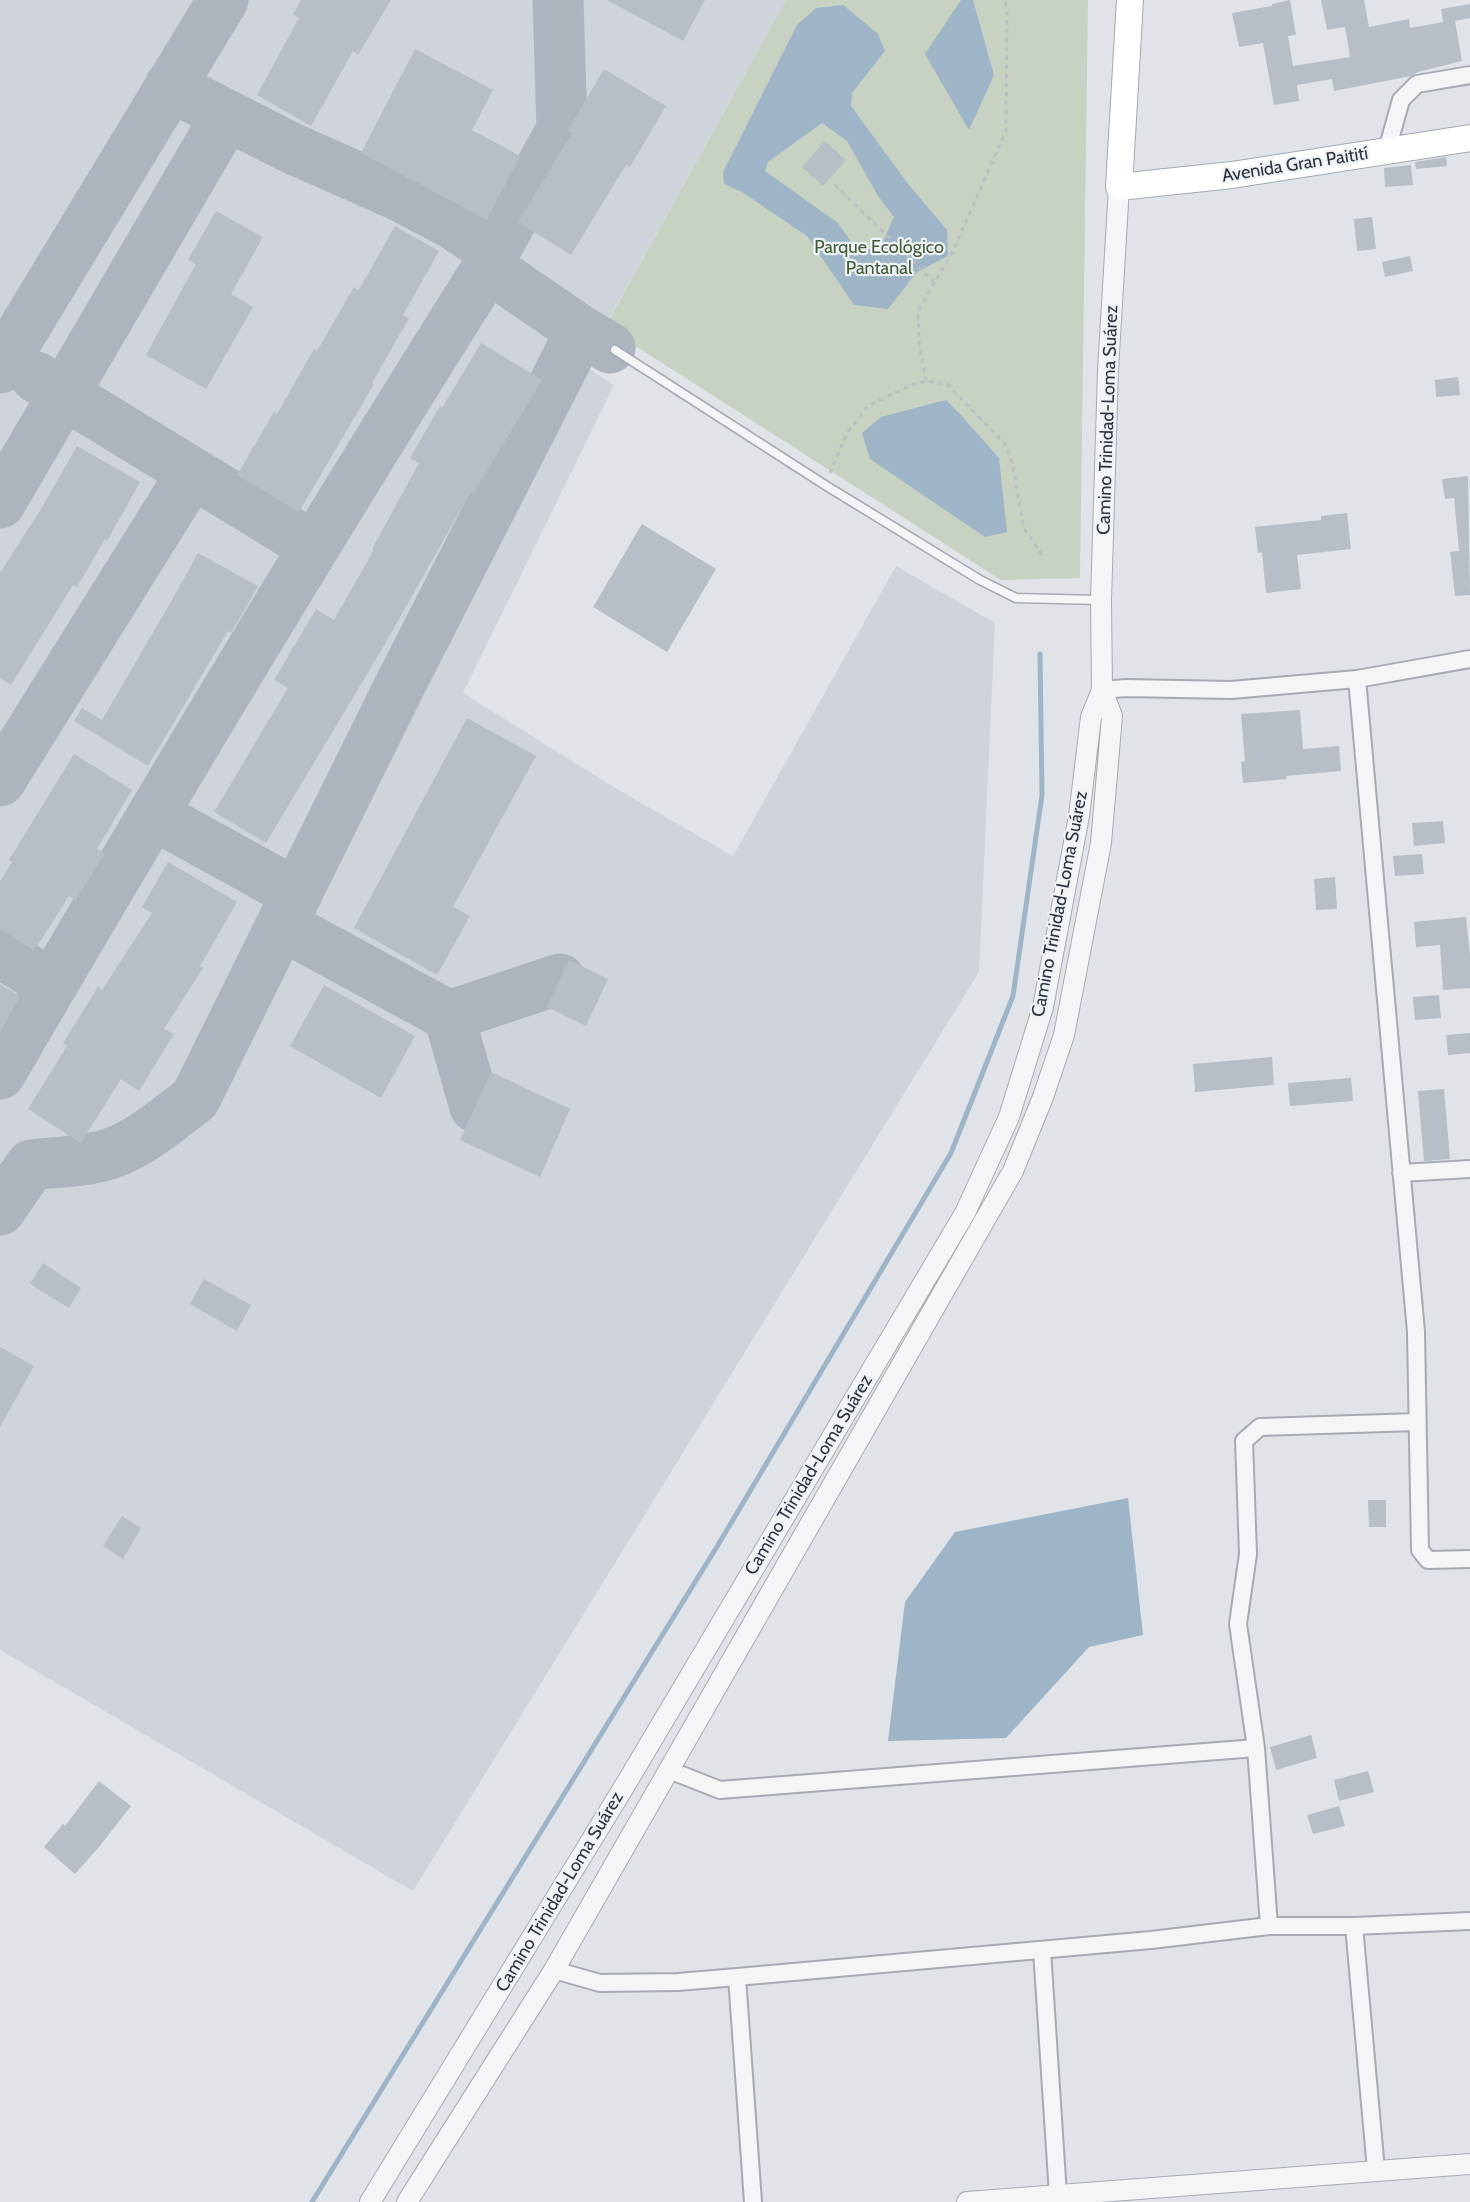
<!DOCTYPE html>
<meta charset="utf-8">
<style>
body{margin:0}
canvas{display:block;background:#e0e4e9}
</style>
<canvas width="1470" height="2202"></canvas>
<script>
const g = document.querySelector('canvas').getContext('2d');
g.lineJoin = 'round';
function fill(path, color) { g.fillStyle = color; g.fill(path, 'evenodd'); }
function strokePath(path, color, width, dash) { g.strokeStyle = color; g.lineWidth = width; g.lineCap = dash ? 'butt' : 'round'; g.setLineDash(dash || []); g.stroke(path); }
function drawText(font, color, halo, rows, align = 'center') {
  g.font = font + ' Cabin,sans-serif'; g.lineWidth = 4.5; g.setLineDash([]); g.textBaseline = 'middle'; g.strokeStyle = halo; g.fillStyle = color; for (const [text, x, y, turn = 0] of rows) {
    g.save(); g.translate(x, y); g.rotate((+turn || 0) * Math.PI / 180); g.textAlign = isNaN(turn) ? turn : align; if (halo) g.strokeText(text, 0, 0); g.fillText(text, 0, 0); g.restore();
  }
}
fill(new Path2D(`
 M0,0H786L606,324L623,338L606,364L592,355L585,366L614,385L463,693L607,783L733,856L896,566L995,623L979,972L413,1891L0,1650Z`), '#ced4da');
fill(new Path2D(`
 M786,0H1088L1080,578L1001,580L623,338L606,325Z`), '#c7d2c2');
fill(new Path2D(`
 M961,0H973L994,75L969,130L925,54Z
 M843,5L878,34L885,51L852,93L851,106L908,184L947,230L948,256L917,272L888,309L854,305L807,236L742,192L724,184L723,172L797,25L816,8ZM822,123L847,141L878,196L894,217L881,246L858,252L838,223L765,171L768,162Z
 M946,400L959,413L999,458L1007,532L985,537L870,459L862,433L881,417Z
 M1128,1498L1143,1635L1089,1647L1006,1738L888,1741L905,1602L955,1532Z`), '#9db5c7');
strokePath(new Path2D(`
 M312,2202L718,1545L951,1153L1013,996L1042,795L1040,654`), '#9db5c7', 5);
strokePath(new Path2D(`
 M494,252L562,129L558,0
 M488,267L581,331L610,348
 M0,368L223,0
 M36,377L314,547
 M0,503L227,115
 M0,781L192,473
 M154,815L297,894
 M282,925L449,1016L475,1107
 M0,952L52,985
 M449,1016L560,979
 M0,1074C158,803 320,533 488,267L494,252L453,224L400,196L289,147L170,86
 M0,1210L31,1165C56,1162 85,1162 109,1154C142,1143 168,1119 195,1099L401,683L581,331`), '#adb4bd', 51);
fill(new Path2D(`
 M301,0H391L358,55L353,51L311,126L257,95L299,18L293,14Z
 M607,0H705L683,41Z
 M1290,0L1296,35L1288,36L1293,66L1350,57L1345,27L1327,30L1321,0H1364L1369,27L1409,19L1410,28L1443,22L1441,9L1470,4V18L1455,21L1462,61L1418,72L1411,76L1334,91L1332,79L1297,85L1299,101L1274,105L1263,43L1239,47L1232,13L1272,6V4Z
 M415,49L493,90L472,130L520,156L487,220L361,153Z
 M604,69L666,106L630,167L626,165L571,255L518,222L572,133L568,130Z
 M825,141L846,160L823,186L802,167Z
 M1446,157L1447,166L1416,169L1415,162Z
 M1411,165L1413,185L1385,187L1384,168Z
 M216,211L263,237L231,294L253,307L206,389L146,355L196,264L188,260Z
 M1372,217L1376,249L1357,251L1354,219Z
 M395,226L439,251L403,315L409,318L372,383L374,384L299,512L237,475L274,412L277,414L314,349L317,351L354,287L359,290Z
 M1410,256L1413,271L1385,277L1382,262Z
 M481,343L542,380L473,494L470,493L382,649L266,843L214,812L288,688L274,680L316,609L334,620L374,550L372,549L419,463L410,458L440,406L442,408Z
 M1458,377L1460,395L1436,397L1435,380Z
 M77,446L140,482L107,541L105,539L77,587L73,585L11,685L0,678V573L41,509Z
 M1468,476L1470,595L1455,596L1450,552L1459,551L1454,498L1445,499L1442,479Z
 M1347,513L1351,549L1297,555L1301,589L1266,593L1262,552L1258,553L1255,527L1321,520V516Z
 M642,524L716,569L667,652L593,607Z
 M198,553L258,586L231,633L228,631L148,766L74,721L82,708L102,720L172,600Z
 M1300,710L1303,749L1339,746L1341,771L1286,776L1287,779L1243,783L1241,762L1245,761L1241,714Z
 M467,718L536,756L453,907L470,916L437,975L354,928Z
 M74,754L132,790L97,849L105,853L76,900L69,896L34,951L0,929V881L12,862L9,860Z
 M1443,821L1445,843L1414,846L1412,823Z
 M1422,854L1424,874L1395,876L1393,856Z
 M168,862L237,902L200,966L203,968L164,1029L174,1034L139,1091L121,1079L81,1143L28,1109L67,1046L63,1043L98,987L102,990L152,913L142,907Z
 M1335,877L1337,909L1316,910L1314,879Z
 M1466,917L1470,955V988L1443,990L1440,945L1416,947L1414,922Z
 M569,960L608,979L586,1026L547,1007Z
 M0,984L20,996L0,1032Z
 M324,985L415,1036L381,1098L290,1046Z
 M1439,995L1441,1018L1415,1020L1413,997Z
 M1470,1033V1053L1448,1055L1446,1035Z
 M1272,1057L1274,1085L1195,1092L1193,1064Z
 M491,1072L570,1109L540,1177L460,1140Z
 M1351,1078L1353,1101L1290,1106L1288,1083Z
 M1444,1089L1450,1159L1424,1161L1418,1091Z
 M43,1263L81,1288L69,1308L30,1284Z
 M204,1279L251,1305L237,1331L190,1304Z
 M0,1347L34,1366L0,1427Z
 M1368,1500H1386V1527H1369Z
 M122,1516L141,1528L123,1559L103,1546Z
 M1311,1735L1317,1758L1276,1770L1270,1747Z
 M1368,1771L1374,1792L1339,1801L1334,1780Z
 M99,1781L131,1806L99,1847L75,1874L44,1847L63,1824L65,1826Z
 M1339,1806L1345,1826L1313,1834L1307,1815Z`), '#b8bec5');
const service = new Path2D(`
 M615,350L825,485L980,580L1016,598L1101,600`);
const minor = new Path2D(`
 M1387,150L1401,100L1417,84L1470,75
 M1357,679L1416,1332L1420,1550L1428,1560L1470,1559
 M1102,690L1126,688L1231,690L1357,679L1470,659
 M1401,1173L1470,1169
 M669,1770L720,1790L1256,1748
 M1269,1926L1256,1748L1238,1624L1248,1554L1244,1441L1260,1427L1417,1422
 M1354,1926L1376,2170
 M1042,1950L1058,2195
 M554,1970L600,1983L678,1982L737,1977
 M753,2202L737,1977L1151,1940L1269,1926H1354L1470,1921`);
const tertiary = new Path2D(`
 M370,2202L627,1782L965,1213L1009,1117L1043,1007L1079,816L1091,717L1102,690
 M407,2202L554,1970L1013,1171L1043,1097L1064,1035L1101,843L1112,716L1102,690L1101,600L1108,370L1119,187
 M967,2202L1470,2164`);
const primary = new Path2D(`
 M1130,0L1119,187L1232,175L1470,138`);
strokePath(service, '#a6abb3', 11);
strokePath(minor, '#a6abb3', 20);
strokePath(tertiary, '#a6abb3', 22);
strokePath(primary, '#a0aab4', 28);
strokePath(new Path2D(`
 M835,185L934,282
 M926,381L919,343L918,311L952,253L1006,131L1007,11L1005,0
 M830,473L847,433L868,406L909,386L926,381L947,384L1005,444L1012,462L1024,528L1042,555`), '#bbbfc3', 3, [4.5, 4.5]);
strokePath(service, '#f3f5f7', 8);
strokePath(minor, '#f3f5f7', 16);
strokePath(tertiary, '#f3f5f7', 20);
strokePath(primary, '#fff', 26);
drawText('18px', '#2a333f', '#f0f3f6', [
 ["Avenida Gran Paitití",1295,165,-9],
 ["Camino Trinidad-Loma Suárez",1108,420,-88],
 ["Camino Trinidad-Loma Suárez",1060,904,-79],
 ["Camino Trinidad-Loma Suárez",809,1475,-59],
 ["Camino Trinidad-Loma Suárez",560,1892,-59]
]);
drawText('18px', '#415a37', '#f0f3f6', [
 ["Parque Ecológico",879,248],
 ["Pantanal",879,269]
]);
</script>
